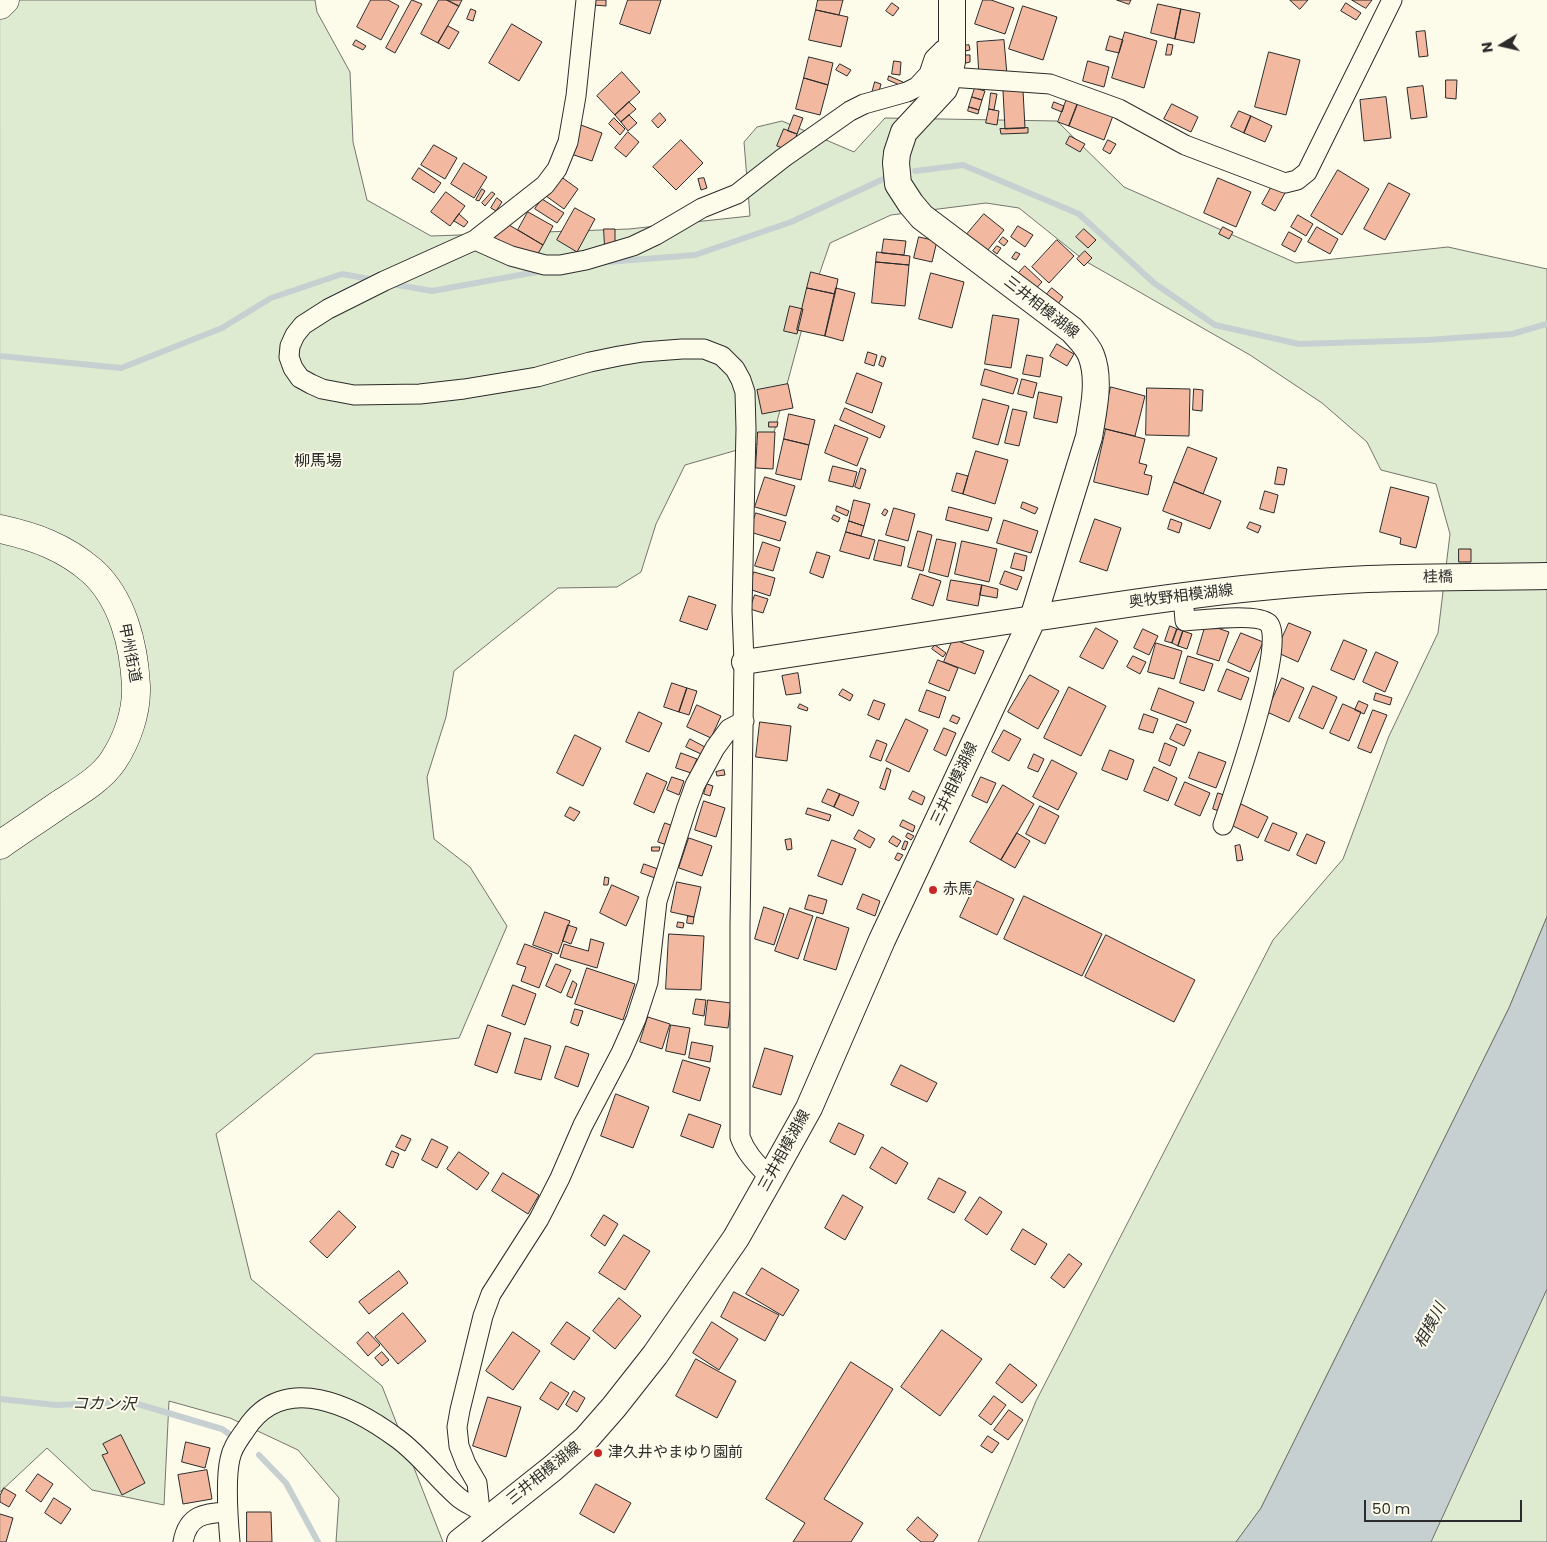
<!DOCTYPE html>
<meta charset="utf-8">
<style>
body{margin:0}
#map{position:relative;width:1547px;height:1542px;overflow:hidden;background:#fdfbea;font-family:Poppins,sans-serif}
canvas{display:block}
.north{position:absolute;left:1477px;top:20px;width:50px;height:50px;-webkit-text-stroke:4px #fdfbea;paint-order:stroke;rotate:261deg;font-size:14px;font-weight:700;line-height:20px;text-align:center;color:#2b2b2b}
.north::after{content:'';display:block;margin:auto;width:18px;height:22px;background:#2b2b2b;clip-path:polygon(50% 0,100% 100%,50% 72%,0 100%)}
.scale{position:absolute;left:1364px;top:1500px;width:158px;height:22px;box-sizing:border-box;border:2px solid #2b2b2b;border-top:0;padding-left:6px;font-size:15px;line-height:18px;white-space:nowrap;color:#2b2b2b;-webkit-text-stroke:4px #fdfbea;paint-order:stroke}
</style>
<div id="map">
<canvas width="1547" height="1542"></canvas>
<div class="north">N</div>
<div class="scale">50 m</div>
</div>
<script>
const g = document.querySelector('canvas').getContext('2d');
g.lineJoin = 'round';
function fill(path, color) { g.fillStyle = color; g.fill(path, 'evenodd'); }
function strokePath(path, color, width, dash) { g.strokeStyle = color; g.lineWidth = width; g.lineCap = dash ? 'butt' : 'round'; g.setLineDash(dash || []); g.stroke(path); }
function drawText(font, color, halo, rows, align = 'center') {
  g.font = font + ' Poppins,"Noto Sans JP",sans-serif'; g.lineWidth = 4; g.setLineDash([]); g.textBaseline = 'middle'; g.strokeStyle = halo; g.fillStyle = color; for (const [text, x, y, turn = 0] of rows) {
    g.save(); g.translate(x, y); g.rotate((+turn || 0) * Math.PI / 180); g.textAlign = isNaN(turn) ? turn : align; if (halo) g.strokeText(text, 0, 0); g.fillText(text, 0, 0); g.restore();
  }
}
const green = new Path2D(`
 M0,0H315L317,12L350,72L353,142L367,200L431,236L629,229L750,216L744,142L757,127L782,121L854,152L885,118L1057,121L1124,187L1296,263L1448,247L1547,269V917L1509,1008L1261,1508L1236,1542H978L1036,1401L1273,940L1343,859L1389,736L1438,633L1450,534L1436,484L1381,470L1367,442L1322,403L1250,355L1085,261L1019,208L986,203L891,215L830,243L807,310L772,440L685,465L656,524L641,572L617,587L558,588L454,671L446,717L427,777L434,839L470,867L507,926L459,1038L315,1054L216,1134L251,1279L382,1386L443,1542H336L339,1498L298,1450L230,1418L169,1401L164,1505L92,1490L47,1448L0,1492Z
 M1547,1289V1542H1431Z`);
fill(green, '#deebd1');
strokePath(green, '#74746e', 1);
const water = new Path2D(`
 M1547,917V1289L1431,1542H1236L1261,1508L1509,1008Z`);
fill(water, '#c7d0d0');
strokePath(water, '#74746e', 1);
strokePath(new Path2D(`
 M915,171L963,165L1079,214L1154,283L1215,325L1299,344L1427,340L1512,334L1547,324
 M607,262L695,255L791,222L890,176
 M392,284L432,291L542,271
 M0,356L121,368L222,328L271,298L342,274L375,280
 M0,1399L56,1405L131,1402L222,1429L232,1436
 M259,1455L286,1483L318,1542`), '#c7d0d0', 6);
const building = new Path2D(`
 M371,0H388L399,6L381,40L357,27Z
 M412,0L422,4L395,53L386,48Z
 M439,0H447L459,6L438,43L421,34Z
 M447,0H462L459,6Z
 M594,0H606V6L594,5Z
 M628,0H661L650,34L620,24Z
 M818,0H843L839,15L816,10Z
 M983,0H991L1014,8L1005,34L975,24Z
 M1117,0H1131L1129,4Z
 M1290,0H1308L1300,9Z
 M1352,0H1372L1366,8Z
 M892,3L899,8L893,16L886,11Z
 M1346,3L1361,13L1356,20L1341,11Z
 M1158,4L1181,9L1175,39L1151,33Z
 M1023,6L1057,17L1043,60L1009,49Z
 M471,9L476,11L473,21L467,19Z
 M1181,9L1200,13L1194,43L1175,39Z
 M816,10L848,17L841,47L809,40Z
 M512,24L542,42L519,81L489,63Z
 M448,26L459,32L449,49L438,43Z
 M1425,31L1428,56L1419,57L1416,32Z
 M1125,32L1157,41L1144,88L1112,78Z
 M1110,36L1123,40L1119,53L1106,50Z
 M356,40L366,46L363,50L353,45Z
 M1004,40L1007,75L979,77L977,42Z
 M1168,44L1173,45L1171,55H1166Z
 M969,45L970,50L965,51L963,46Z
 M1269,52L1300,60L1286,115L1255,107Z
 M965,55H970V62L966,63Z
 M809,57L833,63L828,85L804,78Z
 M894,61L901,62L900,75L892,74Z
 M1088,61L1109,67L1104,87L1083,81Z
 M840,64L851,70L847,76L836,70Z
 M622,72L640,92L615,115L597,96Z
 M889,76L903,82L902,86L888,80Z
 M804,78L828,85L820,115L796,109Z
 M1446,80H1457L1456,99L1446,98Z
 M875,82L881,84L878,95L872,93Z
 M1423,86L1427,117L1411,119L1407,88Z
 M975,88L985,91L982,100L972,97Z
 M1023,90L1025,128L1005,129L1003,91Z
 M991,93L997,94L994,110L989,109Z
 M1068,96L1079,100L1069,126L1058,122Z
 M972,97L982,100L979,110L969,107Z
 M1386,97L1391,138L1364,141L1360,100Z
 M1079,100L1114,113L1104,140L1069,126Z
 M629,102L636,109L621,122L615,115Z
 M1054,102L1064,106L1062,112L1052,108Z
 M1172,104L1198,117L1191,132L1164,119Z
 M969,107L979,110L978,114L968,111Z
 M989,109L999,111L997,125L986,123Z
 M1239,111L1251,116L1244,133L1231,127Z
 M660,113L666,120L658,128L652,121Z
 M629,115L637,123L628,131L621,122Z
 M794,115L803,118L797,134L788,131Z
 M1251,116L1272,126L1265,142L1244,133Z
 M614,118L625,129L620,135L609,124Z
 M581,125L602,133L592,161L571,154Z
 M1028,128V133L1001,134L1000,129Z
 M784,129L797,134L791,151L777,146Z
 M628,132L639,142L626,157L615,148Z
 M1070,136L1085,144L1080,152L1066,144Z
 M681,140L703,163L676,190L653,167Z
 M1108,140L1116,144L1110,154L1103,150Z
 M434,145L457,158L445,179L421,165Z
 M464,163L487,177L474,198L451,184Z
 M419,168L441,183L434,193L412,179Z
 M1338,170L1369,189L1342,235L1311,216Z
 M560,176L578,189L564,209L546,196Z
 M704,178L707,188L701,190L698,179Z
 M1218,178L1251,192L1236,227L1204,213Z
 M1389,183L1410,194L1385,240L1364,229Z
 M1272,186L1285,193L1275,211L1262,204Z
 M482,189L485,191L479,201L476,200Z
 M446,192L465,206L450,226L431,212Z
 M492,192L495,194L485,206L482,203Z
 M497,198L502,202L496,211L491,208Z
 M542,199L564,213L557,223L535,209Z
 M575,208L595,219L577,252L557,240Z
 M528,212L553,226L543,245L518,230Z
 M459,214L468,222L464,227L454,221Z
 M984,214L1004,230L983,256L963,239Z
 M1298,215L1313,224L1306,236L1291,227Z
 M504,222L543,245L532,264L492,242Z
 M1018,226L1033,235L1025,247L1011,237Z
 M1223,227L1233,232L1229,239L1219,234Z
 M1317,227L1338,239L1330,254L1308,242Z
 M604,229H615V248H605Z
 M1084,229L1096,240L1088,248L1076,237Z
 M1289,232L1302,239L1295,252L1282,245Z
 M919,237L937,241L932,262L914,258Z
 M1003,237L1008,241L1004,246L999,242Z
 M884,239L906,241L904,255L882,253Z
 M1057,240L1074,256L1049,283L1032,267Z
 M997,246L1001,248L997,254L993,251Z
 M1085,251L1092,258L1084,266L1077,259Z
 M877,252L910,256L909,265L876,262Z
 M1016,252L1020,254L1016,260L1012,258Z
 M876,262L909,265L905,306L872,303Z
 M1025,266L1042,282L1032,293L1015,277Z
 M811,272L838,279L835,294L807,288Z
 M931,273L964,282L952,328L919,319Z
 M807,288L835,294L825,336L797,330Z
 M836,288L855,293L843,341L825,336Z
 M1052,288L1063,297L1055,308L1043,299Z
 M790,306L803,309L797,334L784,331Z
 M993,315L1019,319L1011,368L985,364Z
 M1057,344L1074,354L1067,366L1050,356Z
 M868,352L877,355L874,366L865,363Z
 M1027,355L1043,358L1040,377L1023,374Z
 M882,356L886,358L883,367L879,365Z
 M985,369L1018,379L1013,394L981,385Z
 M857,373L882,383L872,413L846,403Z
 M1022,379L1037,383L1033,398L1018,394Z
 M788,384L793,408L762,414L757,390Z
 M1111,387L1145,396L1135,436L1101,428Z
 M1147,388L1190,389L1189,436L1146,435Z
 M1194,389L1203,390L1202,411L1193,410Z
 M1039,392L1062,397L1057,423L1034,418Z
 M983,399L1009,406L998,445L973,438Z
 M845,408L885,426L880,438L840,420Z
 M1013,409L1027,412L1019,446L1005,443Z
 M789,414L815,420L809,445L784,439Z
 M769,422H778L777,427H769Z
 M835,425L868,438L857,466L825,453Z
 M1106,429L1145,439L1139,463L1147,465L1144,474L1152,476L1148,495L1094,482Z
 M758,432H775L773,469L756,468Z
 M784,439L809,445L801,480L776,474Z
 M1188,447L1217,458L1203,494L1174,482Z
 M976,451L1008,460L995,504L963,494Z
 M833,466L857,472L853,487L829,481Z
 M1278,467L1287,469L1284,485L1275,484Z
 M861,468L866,470L860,489L855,487Z
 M957,473L968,476L963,494L952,491Z
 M765,477L795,486L786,516L755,507Z
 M1174,482L1221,501L1210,529L1163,511Z
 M1391,487L1429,497L1416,548L1400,544L1401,538L1380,532Z
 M1265,491L1278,495L1274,513L1260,509Z
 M854,500L870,504L864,526L849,521Z
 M1023,502L1038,508L1035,514L1021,508Z
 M837,506L849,511L847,516L836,511Z
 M949,507L992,518L988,531L946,520Z
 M894,508L915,514L908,541L886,535Z
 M885,509L888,511L885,516L882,514Z
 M756,513L786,522L780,541L750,532Z
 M834,515L840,518L838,522L832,519Z
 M1095,519L1121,528L1107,571L1080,562Z
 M1171,519L1182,523L1179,533L1168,529Z
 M1004,520L1038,531L1031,553L997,543Z
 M849,521L864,526L861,536L846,532Z
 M1250,522L1261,526L1258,533L1247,528Z
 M918,531L932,535L923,571L908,567Z
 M846,532L875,540L869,559L840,551Z
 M937,539L956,543L948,577L929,572Z
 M879,540L905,547L901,566L874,560Z
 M962,541L997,549L989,582L955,574Z
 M763,542L780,548L773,571L755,566Z
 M1459,549H1471V562H1459Z
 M817,552L830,556L823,578L810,573Z
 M1015,553L1027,556L1024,571L1011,568Z
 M1005,571L1022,577L1017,590L1000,584Z
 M754,572L775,578L770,596L749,589Z
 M920,574L941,581L933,606L912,599Z
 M951,580L982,585L978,606L947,600Z
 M982,585L998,589L997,598L980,595Z
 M755,595L768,599L763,613L750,609Z
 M689,596L716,605L707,630L680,621Z
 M1289,623L1311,632L1298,662L1276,652Z
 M1206,624L1229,632L1219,661L1197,654Z
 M1170,626L1177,629L1172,643L1165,641Z
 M1096,628L1118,641L1103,669L1080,657Z
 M1143,629L1158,636L1149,655L1134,648Z
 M1177,629L1183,631L1178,646L1172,643Z
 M1183,631L1192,634L1187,649L1178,646Z
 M1241,633L1263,642L1250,672L1228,662Z
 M953,639L984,651L975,674L944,662Z
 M1344,640L1367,650L1354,680L1331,670Z
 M1156,643L1182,651L1174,679L1148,672Z
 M935,645L946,653L943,657L932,649Z
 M1376,652L1398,662L1385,692L1363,682Z
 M1133,656L1146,662L1140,674L1127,667Z
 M1188,656L1213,664L1204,691L1180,683Z
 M938,660L958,668L949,691L929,683Z
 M1227,669L1249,678L1241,700L1218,691Z
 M798,673L801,693L786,695L782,676Z
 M1030,675L1059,691L1038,729L1008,712Z
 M1282,678L1304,688L1289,722L1267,712Z
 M672,683L687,688L679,712L664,707Z
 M1313,686L1337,697L1323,729L1299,718Z
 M1069,687L1106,706L1081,756L1044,738Z
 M687,688L697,691L689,715L679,712Z
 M1159,688L1194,702L1186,723L1151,710Z
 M843,689L853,695L850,701L839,695Z
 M927,690L946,697L939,718L919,711Z
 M1376,693L1392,698L1390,705L1374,700Z
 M874,700L885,704L879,720L868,715Z
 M1359,701L1368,705L1364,714L1355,710Z
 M800,704L808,708L807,711L798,708Z
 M1343,704L1361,712L1349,741L1330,733Z
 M697,705L721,716L711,738L687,727Z
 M1373,710L1387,715L1371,753L1358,748Z
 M639,712L662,723L649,752L626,742Z
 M1144,714L1158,719L1153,733L1139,729Z
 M953,715L960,718L957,724L950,721Z
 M906,719L928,730L909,772L886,761Z
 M760,722L791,726L787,761L756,757Z
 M1177,724L1191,730L1184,746L1170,739Z
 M944,728L956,733L946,756L934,750Z
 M1004,730L1021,739L1009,761L992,752Z
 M575,735L601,748L583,786L557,773Z
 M690,739L705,747L701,754L686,747Z
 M877,740L887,744L881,761L870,757Z
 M1165,743L1177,748L1170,766L1159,761Z
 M1110,750L1134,760L1127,780L1102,770Z
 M1199,752L1226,762L1216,788L1189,778Z
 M681,753L697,759L691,773L676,768Z
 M1034,754L1044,759L1038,772L1028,768Z
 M1052,760L1077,773L1058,810L1033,797Z
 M1154,767L1177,778L1168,801L1144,791Z
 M887,768L891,770L885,790L880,788Z
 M724,770L725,775L717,776L716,772Z
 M647,773L667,782L654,813L634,804Z
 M672,777L684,781L679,795L667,790Z
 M981,777L996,783L987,803L972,796Z
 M1185,782L1210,793L1200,816L1175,805Z
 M707,784L713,786L710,796L704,794Z
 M1003,785L1034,804L1001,860L970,842Z
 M828,789L840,794L834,807L822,802Z
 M913,791L925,797L922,805L909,799Z
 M1218,793L1224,795L1219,811L1213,809Z
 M840,794L859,802L853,816L834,807Z
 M704,801L725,808L716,837L695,830Z
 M1241,804L1268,817L1258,838L1231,825Z
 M1040,806L1059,816L1045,844L1026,834Z
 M570,807L580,812L574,821L565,816Z
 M808,808L831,815L829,821L806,814Z
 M903,820L915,826L913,832L900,826Z
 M665,823L673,826L667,845L658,842Z
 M1273,823L1297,833L1289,851L1265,841Z
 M859,830L875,839L870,848L854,839Z
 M908,833L914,836L911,840L906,837Z
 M1017,833L1030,841L1015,868L1001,860Z
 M1307,834L1325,842L1316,864L1297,855Z
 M893,836L901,841L897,847L889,842Z
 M689,838L712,846L702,876L679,868Z
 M791,839L792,849L787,850L785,840Z
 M832,840L856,849L842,885L818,876Z
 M905,841L908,842L905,850L902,849Z
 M1240,845L1243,860L1237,861L1235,846Z
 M652,847H660L659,851H652Z
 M898,853L903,855L899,861L895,859Z
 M644,864L658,869L655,878L641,873Z
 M605,877L609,878L608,885H604Z
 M977,881L1014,899L997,935L960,917Z
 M677,882L701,887L694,917L671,912Z
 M612,885L639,897L626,926L600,913Z
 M863,894L880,901L875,916L857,909Z
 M809,895L827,900L823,914L805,909Z
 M1024,896L1102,934L1082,976L1004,939Z
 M764,907L784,914L774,945L755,939Z
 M790,908L813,916L798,959L775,951Z
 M545,912L570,921L558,954L533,945Z
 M688,916L694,917L693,924L687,923Z
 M817,917L849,928L836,970L804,960Z
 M678,922L684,923L683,928L677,927Z
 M568,925L577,928L571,944L563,941Z
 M669,934L704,936L701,990L666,989Z
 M1106,935L1195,980L1174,1022L1085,977Z
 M591,939L604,943L597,968L560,957L564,944L588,951Z
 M525,944L552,954L539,988L521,981L526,967L517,964Z
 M556,964L571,970L561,993L546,986Z
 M587,968L635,984L623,1020L575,1004Z
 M573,981L577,984L572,998L567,996Z
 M513,985L536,994L525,1025L502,1016Z
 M696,999L706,1000L704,1016L693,1014Z
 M708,1000L731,1003L728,1028L705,1025Z
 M575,1009L583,1011L578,1026L571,1023Z
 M648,1017L670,1024L662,1049L640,1042Z
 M488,1025L511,1033L497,1073L475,1065Z
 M671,1025L690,1028L685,1055L666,1051Z
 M525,1038L551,1046L541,1080L515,1073Z
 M692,1042L713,1046L710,1062L689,1058Z
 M566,1046L589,1054L578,1087L555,1078Z
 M765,1048L793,1056L781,1095L753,1087Z
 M683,1060L710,1068L700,1101L673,1092Z
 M901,1065L937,1083L927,1102L891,1085Z
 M616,1094L649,1107L633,1148L601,1136Z
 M689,1114L721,1125L713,1148L681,1136Z
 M839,1123L864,1135L855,1155L830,1142Z
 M402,1135L411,1139L405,1151L396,1147Z
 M432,1139L448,1147L437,1168L422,1160Z
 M882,1147L908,1163L896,1184L870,1168Z
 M392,1151L399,1154L393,1168L386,1165Z
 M459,1152L489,1173L477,1190L447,1169Z
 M503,1173L539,1195L528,1214L492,1191Z
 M939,1178L966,1192L954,1213L928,1199Z
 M843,1195L863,1207L845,1240L825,1228Z
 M980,1197L1002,1212L987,1235L965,1220Z
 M339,1211L356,1227L327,1258L310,1242Z
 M604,1215L618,1224L605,1246L591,1236Z
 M1023,1229L1047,1244L1035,1265L1011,1250Z
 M624,1235L650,1251L625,1290L599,1273Z
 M1069,1254L1082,1264L1064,1288L1051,1278Z
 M762,1268L799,1290L783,1316L746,1294Z
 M399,1271L408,1283L369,1314L359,1302Z
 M734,1292L779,1315L765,1341L721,1317Z
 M619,1298L641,1316L615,1349L593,1331Z
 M403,1313L426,1341L398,1364L375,1337Z
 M567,1322L590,1338L574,1360L551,1344Z
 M712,1322L738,1339L719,1370L693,1353Z
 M942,1330L982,1359L940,1416L901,1387Z
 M368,1332L380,1345L368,1356L357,1343Z
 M513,1332L540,1351L513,1390L486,1371Z
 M382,1352L389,1360L382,1366L375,1358Z
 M696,1359L736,1381L717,1418L676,1396Z
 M851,1362L893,1389L824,1499L863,1523L851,1542H793L805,1523L766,1499Z
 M1010,1364L1037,1385L1022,1403L996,1383Z
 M551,1382L569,1393L558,1410L540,1399Z
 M574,1391L585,1398L577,1412L566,1405Z
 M994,1396L1006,1405L991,1425L979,1416Z
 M488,1397L521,1407L506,1457L473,1446Z
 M1009,1410L1023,1420L1008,1440L994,1430Z
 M121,1435L145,1483L122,1495L102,1455L108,1453L103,1444Z
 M988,1436L999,1443L992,1453L981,1446Z
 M186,1442L210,1448L205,1468L182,1462Z
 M207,1470L212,1499L183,1504L178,1475Z
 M38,1474L53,1484L41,1502L26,1491Z
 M596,1484L631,1503L614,1533L580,1514Z
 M4,1488L16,1495L9,1507L0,1502V1496Z
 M54,1498L71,1509L61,1524L45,1513Z
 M247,1512H271L272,1542H247Z
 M0,1514L13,1518L6,1542H0Z
 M918,1517L938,1535L933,1542H921L907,1530Z`);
fill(building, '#f2b8a0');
strokePath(building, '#2b2b2b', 1);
const minor = new Path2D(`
 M586,0L576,96L568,142L557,169L545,185L475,240L384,281L328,309L303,325L295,335L290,346L289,357L293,368L300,378L311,384L322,389L354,395L420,394L464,389L537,377L590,362L619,356L643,352L682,349H704L722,356L735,369L741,380L745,392L746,429L742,610L744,662L740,925V1137C746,1154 758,1165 770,1178
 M949,77L1050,84L1119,109L1185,145L1285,183L1297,180L1307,172L1392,0
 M475,240L511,256L545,265H560L586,260L633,246L656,235L702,208L737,194L783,158L850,111L864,104L907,92L917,87L929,74L934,59L943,50L952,45
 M1183,596L1185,621C1201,620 1257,613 1268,623C1288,639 1232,798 1223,825
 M480,1510L477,1483L466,1464L459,1446L457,1427L460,1410L483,1316L491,1294L539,1219L560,1178L583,1125L621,1053L636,1019L648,982L657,901L687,807L695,785L715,748L729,729L744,721
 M183,1542C188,1515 204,1513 228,1512
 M230,1542C228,1519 225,1481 230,1459C232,1447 240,1438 246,1429C284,1370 355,1407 398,1439C421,1456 437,1479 458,1497C467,1505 478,1507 486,1516`);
const tertiary = new Path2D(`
 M744,662L1033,618`);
const secondary = new Path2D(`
 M1033,618C1144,601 1256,584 1368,579C1428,577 1488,577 1547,576
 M460,1542L553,1468L586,1439L614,1407L655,1355L736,1238L770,1178L809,1108L882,940L1033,618L1089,437C1093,412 1101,380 1091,355C1087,345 1079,338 1072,330L922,217L911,204L898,184L896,163L897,153L904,132L944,89L949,77L952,61V0`);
const trunk = new Path2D(`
 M0,5L5,0
 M0,529C36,537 64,547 92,571C123,599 134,646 136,686C137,712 127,740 113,761C100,780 78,792 60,804C40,818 20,831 0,845`);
strokePath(minor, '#2b2b2b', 21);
strokePath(tertiary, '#2b2b2b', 26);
strokePath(secondary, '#2b2b2b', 28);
strokePath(trunk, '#2b2b2b', 29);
strokePath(minor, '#fdfbea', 19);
strokePath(tertiary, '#fdfbea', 24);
strokePath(secondary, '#fdfbea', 26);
strokePath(trunk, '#fdfbea', 28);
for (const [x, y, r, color] of [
 [933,890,5,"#c62828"],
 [598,1453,5,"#c62828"]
]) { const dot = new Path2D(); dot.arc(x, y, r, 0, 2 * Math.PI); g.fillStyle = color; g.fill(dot); strokePath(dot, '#fdfbea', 2); }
drawText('15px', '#2b2b2b', '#fdfbea', [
 ["三井相模湖線",1041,308,38],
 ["桂橋",1438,578,-1],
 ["奥牧野相模湖線",1181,597,-7],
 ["甲州街道",129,653,79],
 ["三井相模湖線",955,784,-65],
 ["三井相模湖線",785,1151,-61],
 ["三井相模湖線",544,1474,-39]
]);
drawText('15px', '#2b2b2b', '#fdfbea', [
 ["赤馬",943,890],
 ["津久井やまゆり園前",608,1453]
], 'left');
drawText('16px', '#2b2b2b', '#fdfbea', [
 ["柳馬場",318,462]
]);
drawText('italic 16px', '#2b2b2b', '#fdfbea', [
 ["相模川",1431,1326,-62],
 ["コカン沢",104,1405,1]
]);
</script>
